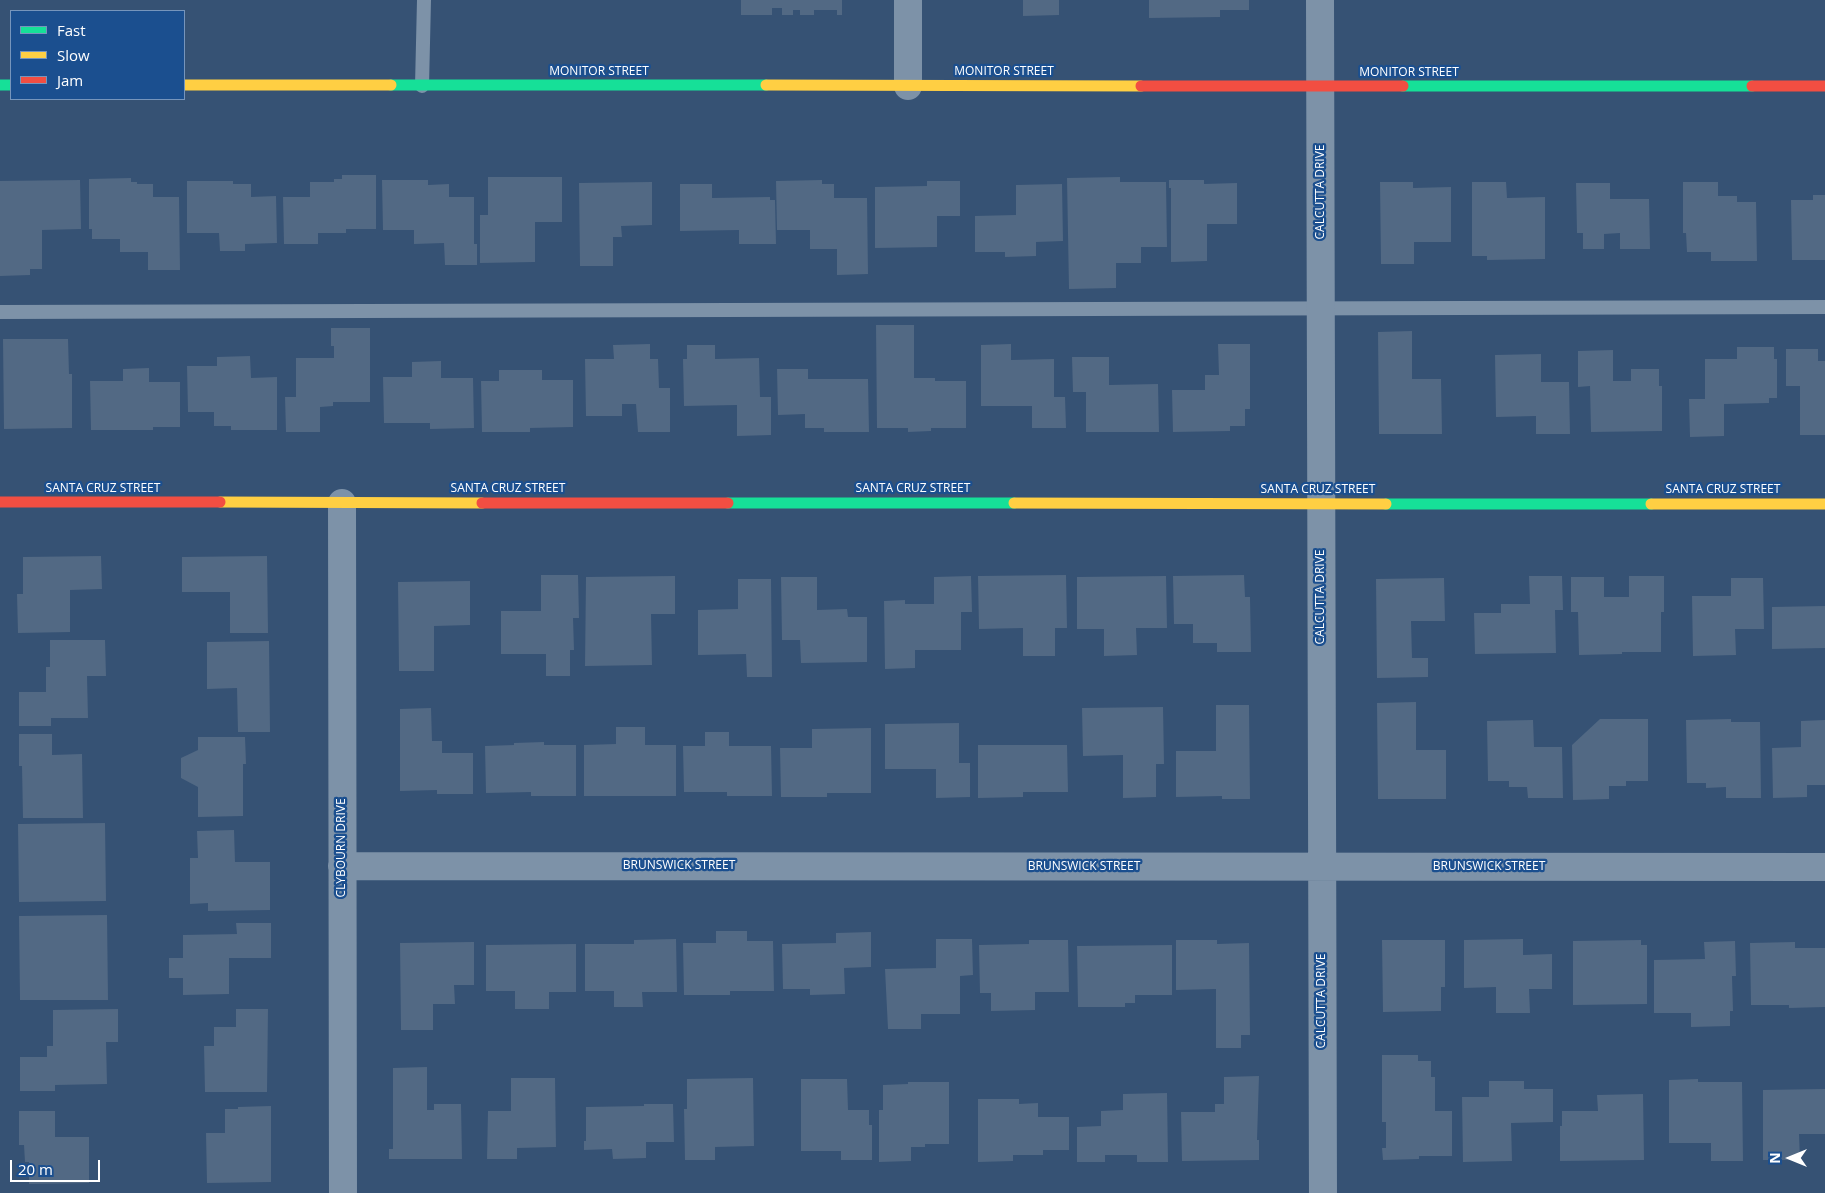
<!DOCTYPE html>
<style>
body{margin:0}
#map{position:relative;width:1825px;height:1193px;overflow:hidden;background:#365274;font-family:"Open Sans",sans-serif}
canvas{display:block}
.legend{position:absolute;left:10px;top:10px;width:175px;height:90px;box-sizing:border-box;background:#1b4f8f;border:1px solid #7695bc;margin:0;padding:6px 9px;list-style:none;font-size:15px;color:#fff}
.legend li{display:flex;align-items:center;gap:10px;height:25px}
.legend b{width:25px;border:1px solid #7695bc}
.north{position:absolute;left:1765px;top:1133px;width:50px;height:50px;-webkit-text-stroke:4px #1b4f8f;paint-order:stroke;rotate:270deg;font-size:14px;font-weight:700;line-height:20px;text-align:center;color:#fff}
.north::after{content:'';display:block;margin:auto;width:18px;height:22px;background:#fff;clip-path:polygon(50% 0,100% 100%,50% 72%,0 100%)}
.scale{position:absolute;left:10px;top:1160px;width:90px;height:22px;box-sizing:border-box;border:2px solid #fff;border-top:0;padding-left:6px;font-size:15px;line-height:18px;white-space:nowrap;color:#fff;-webkit-text-stroke:4px #1b4f8f;paint-order:stroke}
</style>
<div id="map">
<canvas width="1825" height="1193"></canvas>
<ul class="legend">
<li><b style="height:6px;background:#16e098"></b>Fast</li>
<li><b style="height:6px;background:#ffcf43"></b>Slow</li>
<li><b style="height:6px;background:#f24e42"></b>Jam</li>
</ul>
<div class="north">N</div>
<div class="scale">20 m</div>
</div>
<script>
const g = document.querySelector('canvas').getContext('2d');
g.lineJoin = 'round';
function fill(path, color) { g.fillStyle = color; g.fill(path, 'evenodd'); }
function strokePath(path, color, width, dash) { g.strokeStyle = color; g.lineWidth = width; g.lineCap = dash ? 'butt' : 'round'; g.setLineDash(dash || []); g.stroke(path); }
function drawText(font, color, halo, rows, align = 'center') {
  g.font = font + ' "Open Sans",sans-serif'; g.lineWidth = 4.5; g.setLineDash([]); g.textBaseline = 'middle'; g.strokeStyle = halo; g.fillStyle = color; for (const [text, x, y, turn = 0] of rows) {
    g.save(); g.translate(x, y); g.rotate((+turn || 0) * Math.PI / 180); g.textAlign = isNaN(turn) ? turn : align; if (halo) g.strokeText(text, 0, 0); g.fillText(text, 0, 0); g.restore();
  }
}
fill(new Path2D(`
 M741,0H842V15H837V10H814V15H800V10H793V15H782V8H772V15H741Z
 M1023,0H1059V15L1023,16Z
 M1149,0H1249V10H1220V17L1149,18Z
 M342,175H376V229H346V233H318V244H284L283,197H310V182H334V179H342Z
 M488,177H562V222H535V262L480,263V215H488Z
 M1120,177V182H1166L1167,247H1141V263H1116V288L1069,289L1067,178Z
 M131,178V182H137V184H153V197H179L180,270H148V252H120V239H92V229H89V179Z
 M80,180L81,229L42,230V269H30V275L0,276V181Z
 M382,180H428V185L449,184V197H474V244H477V265H445L444,243L414,244V230H383Z
 M822,180V184H834V198H867L868,274L837,275V249H810V230H777L776,181Z
 M1169,180H1204V184L1237,183V224H1207V261L1171,262V188H1169Z
 M187,181H233V184H251V197L276,196L277,243L245,244V251H220L219,233H187Z
 M927,181H960V216H937V247L875,248V187L927,186Z
 M652,182V225L621,226L622,237H613V266H580L579,183Z
 M1380,182H1413V188L1451,187V242H1414V264H1381Z
 M1472,182H1506L1507,198L1545,197V259L1487,260V256H1472Z
 M1683,182H1718V196H1737V202H1756L1757,261H1711V252H1687L1686,233H1683Z
 M1576,183H1610V199H1649L1650,249H1620V233L1604,234V249H1583V233H1577Z
 M680,184H712V198L770,197V200H775L776,244H739V230L680,231Z
 M1062,184L1063,241L1036,242V256L1005,257V252H975V216L1016,215V185Z
 M1813,195H1825V260H1792L1791,200H1813Z
 M876,325H914V378H935V381H966V428H931V431L908,432V428H877Z
 M331,328H370V402H333V406L320,407V432H286L285,397H296V358H334V346H331Z
 M1412,331V379H1441L1442,434H1379L1378,332Z
 M3,339H68L69,374H72V428L4,429Z
 M650,344V359H658L659,388H670V432H638L636,404H622V416H586L585,359H614L613,345Z
 M1011,344V360L1054,359V397H1065L1066,428H1032V406H981V345Z
 M1218,344H1250V409H1245V426H1230V431L1173,432L1172,390H1205V375H1219Z
 M687,345H715V359L759,358L760,397H771V435L737,436V405L684,406L683,359H687Z
 M1737,347H1774V359H1777V398H1769V403L1724,404V436L1690,437L1689,399H1705V359H1737Z
 M1786,349H1818V361H1825V435H1800V386H1786Z
 M1613,350V381H1631V369H1659V386H1662V431L1591,432L1590,386L1578,387V351Z
 M1541,354V382H1569L1570,434H1536V416L1496,417L1495,355Z
 M250,356L251,378L277,377V430H231V426H214V412H188L187,366H217V357Z
 M1072,357H1109V385L1158,384L1159,432H1086V392H1073Z
 M441,361V378H473L474,428L430,429V423H384L383,377H412V362Z
 M149,368V382H180V427H153V430H91L90,381H123V369Z
 M777,369H808V379H868L869,432H824V428H805V414L778,415Z
 M499,370H542V380H573V427L530,428V432H482L481,381H499Z
 M101,556L102,589L70,590V632L18,633L17,594H23V557Z
 M267,556L268,633H230V592H182V557Z
 M541,575H578L579,618H573L574,650H570V676H546V654H501V611H541Z
 M1066,575L1067,628H1055V656H1023V628L979,629L978,576Z
 M1244,575L1245,597H1250L1251,652H1217V643H1193V624H1174L1173,576Z
 M675,576V614H651L652,665L585,666L586,577Z
 M971,576L972,612H961V650H915V668L885,669L884,601L905,600V604H934V577Z
 M1166,576L1167,628H1136L1137,655L1104,656V629H1077V577Z
 M1529,576H1562L1563,610H1555L1556,653L1475,654L1474,613H1501V604H1530Z
 M1629,576H1664V612H1661V652H1622V654L1579,655L1578,612H1571V577H1604V597H1629Z
 M781,577H817V610L847,609L848,617H867V662L801,663L800,640H782Z
 M1444,578L1445,621H1411L1412,658H1428V677L1377,678L1376,579Z
 M1731,578H1763L1764,629H1735L1736,655L1693,656L1692,596H1731Z
 M738,579H771L772,677H747L746,654L698,655V610L738,609Z
 M470,581V625L434,626V671H399L398,582Z
 M1825,606V648L1772,649V607Z
 M50,640H105L106,676H87L88,718H51V726H19V692H46V667H50Z
 M269,641L270,732H238L237,688L207,689V642Z
 M1416,702V750H1446V799H1378L1377,703Z
 M1216,705H1249L1250,799H1222V796L1176,797V751H1216Z
 M1163,707L1164,764H1156V797L1123,798V755L1083,756L1082,708Z
 M431,708L432,741H442V753H473V794H437V790L400,791V709Z
 M1600,719H1648V781H1626V786H1609V799L1573,800L1572,745Z
 M1731,719V722H1760L1761,798H1726V787L1706,788V783H1687L1686,720Z
 M1533,720L1534,747H1562L1563,798H1528L1527,787H1509V781H1488L1487,721Z
 M1825,720V785H1807V797L1773,798L1772,748L1801,747V721Z
 M959,723V763H970V797L936,798V769H885V724Z
 M616,727H645V745H676V796H584V745L616,744Z
 M871,728V793H827V797H781L780,748H812V729Z
 M705,732H729V746H771L772,796H727V792H684L683,746H705Z
 M19,734H52V755L82,754L83,818H23L22,766H19Z
 M198,737H245L246,764H243V816L198,817V787L181,778V758L198,750Z
 M544,742V745H576V796H531V792L486,793L485,746L514,745V743Z
 M978,745H1067L1068,792H1023V797L978,798Z
 M105,823L106,901L19,902L18,824Z
 M234,830L235,862H270V910L208,911V903L190,904V858H198L197,831Z
 M107,915L108,1000H20L19,916Z
 M236,923H271V958H229V994L183,995V978H169V958H183V935L237,934Z
 M716,931H747V941H773L774,991H730V995H684L683,943H716Z
 M871,932V967L844,968L845,994L810,995V989H783L782,944L836,943V933Z
 M676,939L677,992H642L643,1007H614V991H585V944H634V940Z
 M936,939H972L973,975L960,976V1014H921V1029H888L885,969L936,968Z
 M1523,939V955L1552,954V989H1529L1530,1013H1496V987L1464,988V940Z
 M1029,940H1068L1069,992H1035V1010L991,1011V993H980L979,945L1029,944Z
 M1176,940H1217V944L1249,943L1250,1035H1241V1048H1216V989L1176,990Z
 M1382,940H1445V987H1441V1011L1383,1012Z
 M1641,940V945H1647V1004L1573,1005V941Z
 M1735,941L1736,976H1732L1733,1011H1730V1026L1691,1027V1013H1654V960L1705,959L1704,942Z
 M474,942V985H454L455,1004H433V1030H401L400,943Z
 M1795,942V948H1825V1007L1789,1008V1005H1751L1750,943Z
 M576,944V992H549V1009H515V991H486V945Z
 M1172,945V995H1135V1003H1125V1007H1078L1077,946Z
 M118,1009V1042H106L107,1084L55,1085V1091H20V1057H47V1046H53V1010Z
 M236,1009H268L267,1092H205L204,1046H214V1027H236Z
 M1382,1055H1418V1061H1431V1077H1435V1111H1452V1156H1419V1159L1383,1160L1382,1148H1386V1122H1382Z
 M427,1067V1110H434V1104H461L462,1159H389V1149H393V1068Z
 M1259,1076L1257,1140H1259V1160L1182,1161L1181,1112H1215V1104H1224V1077Z
 M511,1078H555L556,1147L517,1148V1159H487L488,1111H511Z
 M753,1078L754,1146L715,1147V1160H685L684,1109H687V1079Z
 M801,1079H847L848,1110H869V1125H872V1160H841V1151H801Z
 M1698,1079V1082H1742L1743,1161H1711V1143H1669V1080Z
 M1489,1081H1524V1089H1553V1122L1511,1123L1512,1161L1463,1162L1462,1097H1489Z
 M908,1082H949V1144H925V1147H911V1161L879,1162V1110H883V1085L908,1084Z
 M1825,1089V1134H1799L1800,1160H1763V1090Z
 M1167,1093L1168,1162H1137V1155H1105V1162H1077V1127L1101,1126V1111L1123,1110V1094Z
 M1643,1094L1644,1160L1560,1161V1126H1562V1111H1598L1597,1095Z
 M978,1099H1019V1104L1038,1103V1117H1069V1150H1043V1155H1013V1161L978,1162Z
 M644,1104H673L674,1142H646V1158L613,1159L612,1149L584,1150V1141H586V1107L644,1106Z
 M271,1106V1182L207,1183L206,1133H225V1109H238V1107Z
 M19,1111H55V1137H89V1183L29,1184V1162H25L24,1145H19Z`), '#526984');
strokePath(new Path2D(`
 M422,86L424,0
 M0,312L1825,307`), '#7d92a8', 14);
strokePath(new Path2D(`
 M1320,0L1323,1193
 M908,86V0
 M342,503L343,1193
 M342,866L1825,867`), '#7d92a8', 28);
strokePath(new Path2D(`
 M0,85H11
 M391,85H766
 M1403,86H1752
 M728,503H1014
 M1386,504H1651`), '#16e098', 11);
strokePath(new Path2D(`
 M184,85H391
 M766,85L1141,86
 M220,502L482,503
 M1014,503L1386,504
 M1651,504H1825`), '#ffcf43', 11);
strokePath(new Path2D(`
 M1141,86H1403
 M1752,86H1825
 M0,502H220
 M482,503H728`), '#f24e42', 11);
drawText('12px', '#fff', '#1b4f8f', [
 ["MONITOR STREET",599,72],
 ["MONITOR STREET",1004,72],
 ["MONITOR STREET",1409,73],
 ["CALCUTTA DRIVE",1321,192,-90],
 ["SANTA CRUZ STREET",103,489],
 ["SANTA CRUZ STREET",508,489],
 ["SANTA CRUZ STREET",913,489],
 ["SANTA CRUZ STREET",1318,490],
 ["SANTA CRUZ STREET",1723,490],
 ["CALCUTTA DRIVE",1321,597,-90],
 ["CLYBOURN DRIVE",342,848,-90],
 ["BRUNSWICK STREET",679,866],
 ["BRUNSWICK STREET",1084,867],
 ["BRUNSWICK STREET",1489,867],
 ["CALCUTTA DRIVE",1322,1001,-90]
]);
</script>
